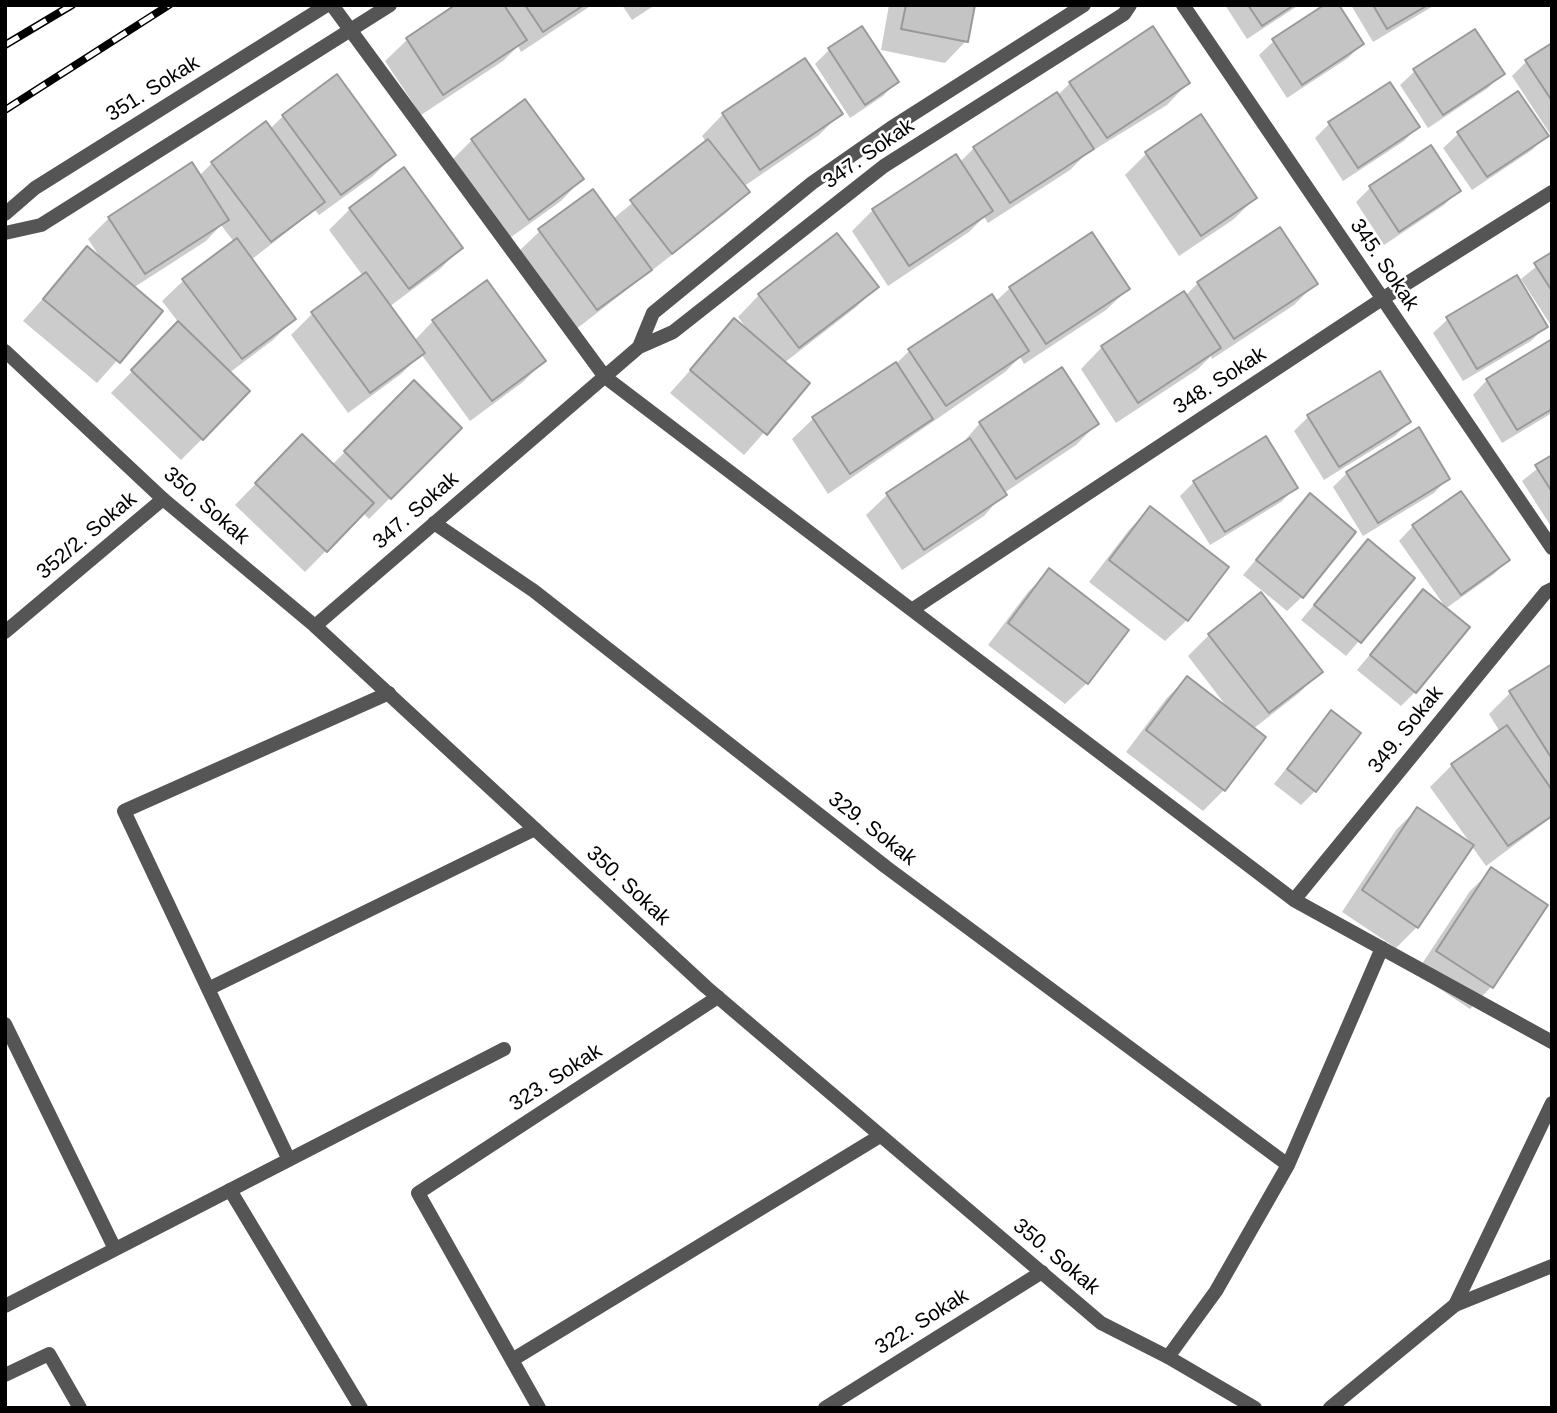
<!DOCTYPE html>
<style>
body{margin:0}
#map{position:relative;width:1557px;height:1413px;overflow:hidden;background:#fff;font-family:Arial,sans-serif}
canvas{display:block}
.frame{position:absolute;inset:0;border:7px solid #000;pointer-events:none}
</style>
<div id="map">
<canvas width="1557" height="1413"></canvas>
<div class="frame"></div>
</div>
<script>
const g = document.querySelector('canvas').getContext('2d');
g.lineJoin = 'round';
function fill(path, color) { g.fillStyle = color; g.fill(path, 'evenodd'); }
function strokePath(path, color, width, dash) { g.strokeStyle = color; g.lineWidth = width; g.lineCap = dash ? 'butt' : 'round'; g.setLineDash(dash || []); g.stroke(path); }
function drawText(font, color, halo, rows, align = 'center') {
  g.font = font + ' Arial,sans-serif'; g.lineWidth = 5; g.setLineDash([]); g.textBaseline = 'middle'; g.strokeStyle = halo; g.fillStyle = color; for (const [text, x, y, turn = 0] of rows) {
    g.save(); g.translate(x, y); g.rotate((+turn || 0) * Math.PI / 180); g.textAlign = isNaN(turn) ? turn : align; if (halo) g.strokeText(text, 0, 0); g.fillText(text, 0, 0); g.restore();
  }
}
fill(new Path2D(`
 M458,5H592L521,52L518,46L503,61L421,115L385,61L407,40Z
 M622,5H655L632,20Z
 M889,5H973L966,41L945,63L881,50Z
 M1225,5H1299L1247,39Z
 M1351,5H1435L1373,42Z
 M862,28L897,81L883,96L850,118L815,64L829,50Z
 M1274,41L1362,44L1348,58L1287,98L1259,55Z
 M1552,45V137L1512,76L1526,62Z
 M804,60L840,114L819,135L743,187L747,192L726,213L575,330L518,252L540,231L613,219L706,142L702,136L723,114Z
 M1415,71L1502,74L1488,88L1428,128L1400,85Z
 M1070,83H1188L1167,105L1084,156L1070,170L988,223L984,217L969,232L888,286L852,231L873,210L959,163L974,148L1057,96Z
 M1518,93L1546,136L1532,150L1472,190L1443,148L1458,134Z
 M524,101L582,179L561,201L507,240L450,162L472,140Z
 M283,116L394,155L373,176L319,215L315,210L251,260L294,319L273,340L229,373L202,439L181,460L111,393L179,323L162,301L184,280L234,242L221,225L206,241L133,288L161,311L97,383L23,321L87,249L101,259L88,239L109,218L199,176L212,163L270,129Z
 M1201,117L1255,198L1234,219L1179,256L1125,175L1146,154Z
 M1329,124L1418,127L1404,141L1343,181L1315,138Z
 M1430,148L1458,191L1444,205L1384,245L1356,202L1370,188Z
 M350,209L461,248L440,269L389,307L414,341L433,321L544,361L523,382L470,421L421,354L401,374L348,413L291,335L312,314L363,276L329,230Z
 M836,235L877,287L855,308L784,363L808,383L744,455L670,393L734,321L749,332L738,317L759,295Z
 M1552,254V327L1521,279Z
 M1198,283L1315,284L1294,305L1212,359L1211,356L1198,369L1116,423L1081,369L1102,347L1184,293L1185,296Z
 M1010,288L1128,289L1106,310L1024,364L1020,357L1005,372L828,494L792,439L814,418L895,365L910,350L995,302Z
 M1448,319L1545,327L1531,341L1463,381L1433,333Z
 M1552,341V413L1502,443L1473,395L1487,380Z
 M414,382L460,428L369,519L363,513L305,572L235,505L302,436L332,465Z
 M1308,417L1409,422L1395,436L1324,480L1294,431Z
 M980,423L1097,424L1076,445L1004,493L984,516L902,570L866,515L888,494L960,446Z
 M1552,457V528L1522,481Z
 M1347,473L1448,478L1434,493L1363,536L1333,487Z
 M1194,482L1295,488L1281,502L1210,545L1180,496Z
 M1461,493L1508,560L1494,574L1445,609L1415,692L1401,706L1357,670L1423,591L1446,608L1399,541L1413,526Z
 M1310,496L1302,597L1287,611L1243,575Z
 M1150,508L1187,620L1165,641L1089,582L1129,530Z
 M1368,541L1413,578L1346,656L1301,620Z
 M1049,571L1087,683L1065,704L988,645L1028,592Z
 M1209,635L1320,672L1299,693L1253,729L1224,790L1203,811L1126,752L1166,699L1187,678L1227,707L1188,656Z
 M1552,666V817L1486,866L1471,845L1417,927L1396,948L1342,912L1396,830L1417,809L1471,844L1430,787L1452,765L1500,732L1489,714L1510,693Z
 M1331,712L1315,791L1301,805L1274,784Z
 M1492,870L1545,906L1491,987L1470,1009L1416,973L1470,891Z`), '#0003');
const building = new Path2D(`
 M455,5H504L527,40L443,95L406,38Z
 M525,5H584L543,32Z
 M906,5H975L968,42L901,29Z
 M1248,5H1294L1262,26Z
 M1324,5H1339L1364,44L1302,85L1272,39Z
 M1373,5H1428L1387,29Z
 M862,26L899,82L865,105L828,48Z
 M1153,26L1190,83L1107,138L1069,82Z
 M1475,29L1505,74L1443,115L1413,69Z
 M1552,43V101L1525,60Z
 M805,58L843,114L760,170L722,113Z
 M337,74L396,155L341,195L282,115Z
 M1390,82L1420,127L1358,168L1328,122Z
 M1518,91L1549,136L1487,177L1457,132Z
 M1057,92L1094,149L1010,203L973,147Z
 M525,99L584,179L529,220L471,139Z
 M1201,114L1257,198L1201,236L1145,152Z
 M266,121L325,202L271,242L211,162Z
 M708,139L750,192L672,254L630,200Z
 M1431,145L1461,191L1399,232L1369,186Z
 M956,154L993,211L909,266L872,209Z
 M192,162L229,220L145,274L108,217Z
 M404,167L463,248L409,289L349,208Z
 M593,189L652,270L597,310L538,229Z
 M1280,227L1318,284L1234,339L1197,282Z
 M1092,232L1130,289L1046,344L1009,287Z
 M837,233L879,287L799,348L758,294Z
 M237,238L296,319L242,359L182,279Z
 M87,246L163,311L120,363L43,299Z
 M1552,252V291L1534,263Z
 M366,272L425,353L370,393L311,312Z
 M1517,275L1548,327L1477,369L1446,317Z
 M487,280L546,361L492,401L432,320Z
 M1184,291L1221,348L1138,403L1101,346Z
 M992,294L1029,351L946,406L908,349Z
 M734,318L810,383L767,435L690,370Z
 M178,321L250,391L203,440L131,370Z
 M1552,339V409L1517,430L1486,379Z
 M896,362L933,419L850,474L812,417Z
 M1062,367L1099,424L1016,479L979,422Z
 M1380,371L1411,422L1339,467L1307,415Z
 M414,380L462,428L391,499L344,451Z
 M1419,427L1450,479L1378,523L1346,472Z
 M302,434L374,503L327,552L255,483Z
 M1266,436L1298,488L1225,532L1193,481Z
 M970,438L1007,495L924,550L886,493Z
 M1552,455V492L1535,465Z
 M1461,491L1510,560L1461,595L1412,525Z
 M1310,493L1356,532L1303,598L1256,560Z
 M1150,506L1229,567L1188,621L1109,560Z
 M1368,539L1415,578L1361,643L1314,605Z
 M1049,568L1129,630L1088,684L1008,623Z
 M1423,589L1470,627L1416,693L1370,655Z
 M1261,592L1323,672L1269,713L1208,634Z
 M1552,664V759L1509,691Z
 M1187,676L1266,737L1225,791L1146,730Z
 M1331,710L1361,733L1316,792L1287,769Z
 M1507,725L1552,790V816L1508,846L1451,764Z
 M1417,807L1474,845L1418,928L1362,890Z
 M1491,867L1548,905L1493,988L1436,951Z`);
fill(building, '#c4c4c4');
strokePath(building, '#999', 2);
strokePath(new Path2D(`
 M230,1190L361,1408
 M5,1375L49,1354L80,1408`), '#555', 14);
strokePath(new Path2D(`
 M332,5L605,377L1294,900L1552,1042
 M1183,5L1552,548
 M5,233L41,225L390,5
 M639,347L653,313L812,183L891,128L1084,5
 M434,523L534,591L886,867L1288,1165
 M913,609L1382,299L1552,192
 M315,626L639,347L673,332L884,166L1124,14L1130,5
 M5,632L163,499
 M1294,900L1546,592L1552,589
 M208,989L535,829
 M5,1024L115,1249
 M289,1160L124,811L389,693
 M1455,1305L1552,1266
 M5,1306L504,1049
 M1168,1357L1216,1291L1288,1165L1382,948
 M512,1360L880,1136
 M539,1408L418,1193L718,997
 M825,1408L1042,1272`), '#555', 14);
strokePath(new Path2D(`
 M5,214L35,188L327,5
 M5,351L163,499L315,626L706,987L1101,1323L1168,1357L1255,1408
 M1330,1408L1455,1305L1552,1103`), '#555', 14);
const rail = new Path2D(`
 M5,45L72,5
 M5,110L169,5`);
strokePath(rail, '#000', 8);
strokePath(rail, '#fff', 5, [16]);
drawText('21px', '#000', '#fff', [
 ["351. Sokak",153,89,-32],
 ["347. Sokak",869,154,-35],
 ["345. Sokak",1384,265,56],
 ["348. Sokak",1220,381,-33],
 ["350. Sokak",206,506,41],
 ["347. Sokak",416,511,-41],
 ["352/2. Sokak",87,536,-40],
 ["349. Sokak",1406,730,-51],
 ["329. Sokak",872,829,38],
 ["350. Sokak",628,886,43],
 ["323. Sokak",556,1078,-33],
 ["350. Sokak",1056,1257,40],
 ["322. Sokak",922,1322,-32]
]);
</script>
